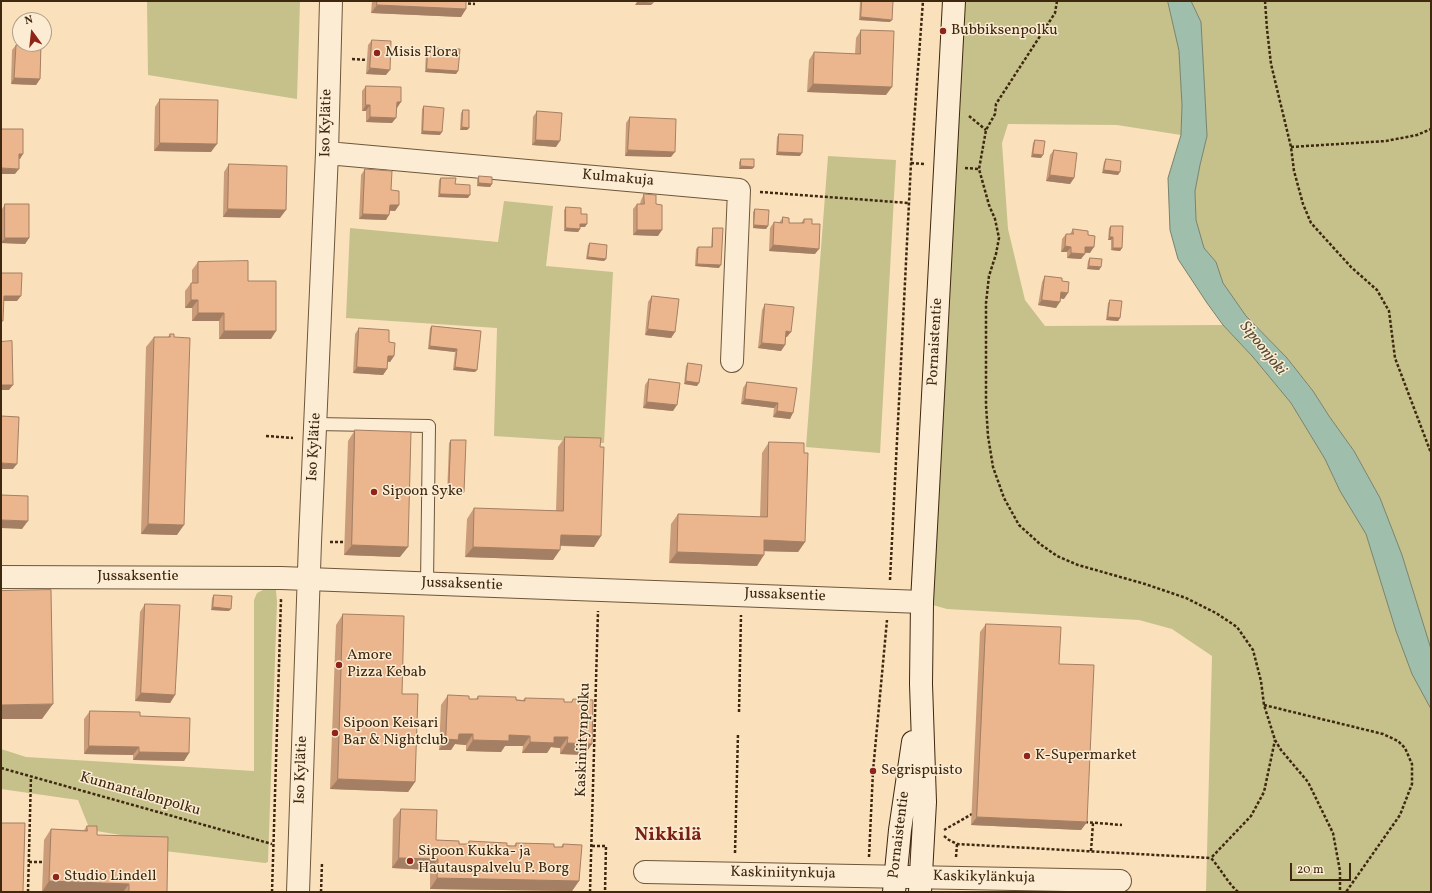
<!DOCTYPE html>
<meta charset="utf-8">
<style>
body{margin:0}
#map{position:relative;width:1432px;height:893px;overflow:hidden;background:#fae1bc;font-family:Vollkorn,serif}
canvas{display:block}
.frame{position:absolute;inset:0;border:2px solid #3e280f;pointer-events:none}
.north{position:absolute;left:12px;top:12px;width:40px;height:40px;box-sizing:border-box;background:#fcecd3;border:1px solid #b09e85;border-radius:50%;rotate:345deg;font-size:11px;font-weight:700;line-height:16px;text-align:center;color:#3e280f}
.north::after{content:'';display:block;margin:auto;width:14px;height:18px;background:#8f2418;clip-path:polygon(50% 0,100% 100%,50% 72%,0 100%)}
.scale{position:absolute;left:1290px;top:863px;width:61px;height:18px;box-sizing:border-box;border:2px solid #3e280f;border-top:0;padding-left:5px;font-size:12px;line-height:14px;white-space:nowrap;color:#3e280f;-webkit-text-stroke:3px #fcecd3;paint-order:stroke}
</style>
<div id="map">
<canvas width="1432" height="893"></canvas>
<div class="frame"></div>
<div class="north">N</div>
<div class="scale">20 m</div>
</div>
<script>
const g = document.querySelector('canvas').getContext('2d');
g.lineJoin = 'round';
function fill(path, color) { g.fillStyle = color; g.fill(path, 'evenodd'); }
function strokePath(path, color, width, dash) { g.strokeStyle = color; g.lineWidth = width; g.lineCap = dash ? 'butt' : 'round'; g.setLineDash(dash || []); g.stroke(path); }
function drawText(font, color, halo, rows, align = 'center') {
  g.font = font + ' Vollkorn,serif'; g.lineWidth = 3; g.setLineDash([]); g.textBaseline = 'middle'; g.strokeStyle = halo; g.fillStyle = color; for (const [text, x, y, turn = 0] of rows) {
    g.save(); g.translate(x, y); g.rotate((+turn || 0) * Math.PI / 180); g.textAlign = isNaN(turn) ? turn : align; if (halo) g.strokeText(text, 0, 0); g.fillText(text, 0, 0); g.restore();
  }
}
fill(new Path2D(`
 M147,1H300L297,99L148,75Z
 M955,1H1168L1179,51L1182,105L1181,135L1117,125L1008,124L1002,143L1008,229L1025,300L1045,326L1223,325L1253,357L1291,403L1325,459L1340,491L1366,534L1396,631L1412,674L1431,709V892H1206L1212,656L1172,629L1139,620L947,609L922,602Z
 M1191,1H1431V649L1402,555L1380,498L1354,451L1329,416L1313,391L1287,358L1246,316L1223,283L1216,262L1204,248L1196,220L1195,191L1200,165L1207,136L1205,96L1201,22Z
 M828,156L896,160L880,453L806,447Z
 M504,201L553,206L546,266L613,272L604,443L494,436L497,328L346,318L350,228L498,242Z
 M263,590H276L277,602L268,862L265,863L165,851L164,842L90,830L78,800L1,789V749L26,757L254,771V600L257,593Z`), '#c6c08b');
const water = new Path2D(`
 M1168,1H1191L1201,22L1205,96L1207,136L1200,165L1195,191L1196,220L1204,248L1216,262L1223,283L1246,316L1287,358L1313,391L1329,416L1354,451L1380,498L1402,555L1431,649V709L1412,674L1396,631L1366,534L1340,491L1325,459L1291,403L1253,357L1223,325L1207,303L1178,259L1170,230L1168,178L1181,135L1182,105L1179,51Z`);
fill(water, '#9fbeab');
strokePath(water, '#78826d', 1);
const lane = new Path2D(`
 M316,424L429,426L427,583`);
const street = new Path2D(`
 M327,153L739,190L732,361
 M1,577L281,578L922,602
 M645,872L1120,881
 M298,892L310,542L327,153L331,1`);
const secondary = new Path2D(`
 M894,892L900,830L913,742
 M920,892L925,802L921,684L922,602L954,1`);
strokePath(lane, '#6d563a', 14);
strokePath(street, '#6d563a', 24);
strokePath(secondary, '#3e280f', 24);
strokePath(new Path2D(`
 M1057,1L1055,13L996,104L995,114L986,130L979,169L989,205L995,219L999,238L996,254L989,276L986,303V405L988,436L993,467L1004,498L1019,525L1040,544L1057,556L1078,565L1145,584L1186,598L1216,613L1237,627L1253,650L1261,681L1264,705L1275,740L1281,750L1308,782L1333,833L1340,871V892
 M1265,1L1267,29L1271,64L1291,147L1294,171L1303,204L1311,223L1351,267L1377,290L1389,311L1395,358L1431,453
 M463,3L475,4
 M352,59L367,60
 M969,116L986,130
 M1291,147L1386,141L1417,135L1431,129
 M911,163L924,164
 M965,168L979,169
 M760,192L909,203
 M266,436L293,438
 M330,542H345
 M890,580L911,163L923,1
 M1264,705L1383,734L1398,741L1405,748L1412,764V784L1400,815L1346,892
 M739,712L741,615
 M1,768L272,844
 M1085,822L1122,825
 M944,830L972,814
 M944,836L949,840L957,844L1211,858
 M592,846H606L605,892
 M1091,851L1093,823
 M735,853L738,733
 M869,857L873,771L887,620
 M956,857L957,844
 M29,862H43
 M28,892L31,776
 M272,892L281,599
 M321,892L322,863
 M590,892L598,611
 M1238,892C1227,882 1221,869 1211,858L1251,816L1264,792L1275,740`), '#3e280f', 2.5, [3, 2]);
strokePath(lane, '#fcecd3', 12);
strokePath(street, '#fcecd3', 22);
strokePath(secondary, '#fcecd3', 22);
fill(new Path2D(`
 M372,1H466V9L461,17L371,13Z
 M860,1H893L890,22L859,20Z
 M861,30L886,95L807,92L809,60L814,52L855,54L856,38Z
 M20,33V44H41L40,79L36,85L11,84L12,50L16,45H19V34Z
 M372,40L386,75L366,74L368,45Z
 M428,48L458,71L456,74L425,72L426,51Z
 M366,86L397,108L392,123L366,122V111H362V91Z
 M160,99L211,152L154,151L155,107Z
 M424,106L440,135L421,134L422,109Z
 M463,110L469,128L467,130H460L461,113Z
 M537,111L556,147L532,145L533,117Z
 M630,117L671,157L625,156L626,123Z
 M779,134L800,156L776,155L777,137Z
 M1035,140L1041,158L1031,157L1033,143Z
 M1054,150L1074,178L1070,184L1046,181L1050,155Z
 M741,159L754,167L752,169H739V162Z
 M1106,159L1118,175L1102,173L1104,162Z
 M229,164L280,218L223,217L224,172Z
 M365,169L391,190L399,205L395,211H390L386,220L359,219L361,175Z
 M479,176L492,184L490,187L477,186V179Z
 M441,178L455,184L468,198L438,197L439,180Z
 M644,194L656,204L658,236L633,235V209L637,204H640L641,200Z
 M5,204L29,238L25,244L1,243L2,209Z
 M566,207L581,214L585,227H580V229L578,232L564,231V210Z
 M755,209L768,226L766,229L753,228V212Z
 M783,217L789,223H801L804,219L812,224L815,254L769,251L770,228L774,222L779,223Z
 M1111,226L1122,248L1120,251L1111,250V240H1108L1109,228Z
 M713,228L719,268L695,266L696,249L698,247H711L712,231Z
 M1073,229L1088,235L1090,253H1085L1081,259L1067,258V252H1061L1062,239L1066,234H1070Z
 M590,243L606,259L604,261L586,259L588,245Z
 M1090,258L1101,267L1099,270L1087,269L1088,261Z
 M198,262L248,281L271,339H219V321H192V308H185V291L191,283H192V270Z
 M1045,276L1062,281L1064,299L1060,298L1056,308L1038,305L1042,282Z
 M652,296L675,332L671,338L645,335L648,302Z
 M1110,300L1120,318L1118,321L1106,320L1108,303Z
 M765,304L787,337H786L785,345L781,351L758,348L762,310Z
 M432,326L481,331L475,372L453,370L455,352L428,349L430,328Z
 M359,328L389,342L394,356L390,362L387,361V369L383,375L353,373L355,334Z
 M170,334L177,535L141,534L146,347L154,337H168Z
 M688,363L697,386L684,384L686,366Z
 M649,379L673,411L643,408L645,385Z
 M747,382L797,388L790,419L773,417L774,408L741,404L743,388Z
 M355,430L400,557L344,555L348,441Z
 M565,437L594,547L560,546L553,560L465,557L467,519L474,508L556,511L558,447Z
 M451,440L464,492L462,495H447L449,443Z
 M769,442L804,453L805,542L798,552L764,551L757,566L669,563L671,524L678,514L760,517L762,453Z
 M214,595L229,611L211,610L212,598Z
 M145,604L175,695L170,703L135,701L140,612Z
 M343,614L402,694L415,782L408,792L330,789L336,625Z
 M986,624L1059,664L1087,822L1081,830L971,825L980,632Z
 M448,695L469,699H476L478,696L523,700L525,698L564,702H571L573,699L592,744L584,755L560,754V748L551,747L547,753H522L523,746H505L501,752L466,751V745L455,744L451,750H439L441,705Z
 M90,711L140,716L189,753L184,761L133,760V755L84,754V719Z
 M401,809L436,840L459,844H467L469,841L514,846L516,843L554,847H561L563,844L579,881L572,891L430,889V870L392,868L393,819Z
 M87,826L97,835L167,892H42L44,840L51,829L84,830Z`), '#ca9c79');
fill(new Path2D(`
 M637,2L653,3L651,5H635Z
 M377,5L466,9L461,17L371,13Z
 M861,17L892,20L890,22L859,20Z
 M370,68L390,70L386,75L366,74Z
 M427,69L458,71L456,74L425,72Z
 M14,78L40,79L36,85L11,84Z
 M813,84L892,87L886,95L807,92Z
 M397,102H401L397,108H393Z
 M366,105H370L366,111H362Z
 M370,117L396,118L392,123L366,122Z
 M462,127L469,128L467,130H460Z
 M423,131L442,132L440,135L421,134Z
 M536,140L560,141L556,147L532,145Z
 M160,143L217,144L211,152L154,151Z
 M628,150L675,152L671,157L625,156Z
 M778,152L802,153L800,156L776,155Z
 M19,154H23L20,159H15Z
 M1033,154L1043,155L1041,158L1031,157Z
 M741,166L754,167L752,169H739Z
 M1,168L19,169L15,174H1Z
 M1104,170L1120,172L1118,175L1102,173Z
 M1050,175L1074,178L1070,184L1046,181Z
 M479,183L492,184L490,187L477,186Z
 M440,194L470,195L468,198L438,197Z
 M390,205H399L395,211L386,210Z
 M228,209L286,210L280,218L223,217Z
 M363,214L389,215L386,220L359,219Z
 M580,224H587L585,227H579Z
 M754,225L768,226L766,229L753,228Z
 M566,228L580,229L578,232L564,231Z
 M637,230H662L658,236L633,235Z
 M1110,237H1113L1111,240H1108Z
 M5,238H29L25,244L1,243Z
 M773,245L819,249L815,254L769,251Z
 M1065,246L1071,247L1067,252H1061Z
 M1085,247H1094L1090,253L1081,252Z
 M1113,248H1122L1120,251L1111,250Z
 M1071,253L1085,254L1081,259L1067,258Z
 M588,257L606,259L604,261L586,259Z
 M697,264L721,265L719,268L695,266Z
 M1089,266L1101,267L1099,270L1087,269Z
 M1061,292L1068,293L1064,299L1057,298Z
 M4,296H21L17,301H1Z
 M191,300H198L192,308H185Z
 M1042,300L1060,302L1056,308L1038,305Z
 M198,313H224L219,321H192Z
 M1108,317L1120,318L1118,321L1106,320Z
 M648,329L675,332L671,338L645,335Z
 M224,331H276L271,339H219Z
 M786,331L791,332L787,337H782Z
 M762,343L785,345L781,351L758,348Z
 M430,346L457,349L455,352L428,349Z
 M388,356H394L390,362L384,361Z
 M357,367L387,369L383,375L353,373Z
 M455,367L477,370L475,372L453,370Z
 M686,381L699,383L697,386L684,384Z
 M1,385H13L9,390H1Z
 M745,399L778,403L774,408L741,404Z
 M647,402L677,405L673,411L643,408Z
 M777,411L793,413L790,419L773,417Z
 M1,463L17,464L13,469H1Z
 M449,492H464L462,495H447Z
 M1,520L28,521L22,529L1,528Z
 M148,524L184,525L177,535L141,534Z
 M561,535L601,536L594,547L553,545Z
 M764,540L805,542L798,552L757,551Z
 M352,545L408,547L400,557L344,555Z
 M473,547L560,550L553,560L465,557Z
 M677,552L764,555L757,566L669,563Z
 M213,607L231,609L229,611L211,610Z
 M141,693L175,695L170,703L135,701Z
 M53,704L42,719H1V705Z
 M459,734H473L466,745L455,744L451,750H439L446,739Z
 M509,735L530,736L523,746H505L501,752L466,751L473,740Z
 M554,737H568L560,748L551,747L547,753H522L530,742Z
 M567,743L592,744L584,755L560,754Z
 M89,746L139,747L133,755L84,754Z
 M139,752L189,753L184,761L133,760Z
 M338,779L415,782L408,792L330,789Z
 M977,817L1087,822L1081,830L971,825Z
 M399,858L438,859L430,870L392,868Z
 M437,878L579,881L572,891L430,889Z
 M49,881L129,884L123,892H42Z`), '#a47f63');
const building = new Path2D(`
 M377,1H466V9L377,5Z
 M637,1H653V3L637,2Z
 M862,1H893L892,20L861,17Z
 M861,30L894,31L892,87L813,84L814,52L860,54Z
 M372,40L391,41L390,70L370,68Z
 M23,44H41L40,79L14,78L16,45H23Z
 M428,48L460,49L458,71L427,69Z
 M366,86L401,87V102H397L396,118L370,117V105H366Z
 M160,99L218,100L217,144L160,143Z
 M424,106L444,108L442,132L423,131Z
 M463,110H469V128L462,127Z
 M537,111L562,113L560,141L536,140Z
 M630,117L676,119L675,152L628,150Z
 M1,129H23V154H19V169L1,168Z
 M779,134L803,135L802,153L778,152Z
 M1035,140L1045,141L1043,155L1033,154Z
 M1054,150L1077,153L1074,178L1050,175Z
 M741,159H754V167L741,166Z
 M1106,159L1121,161L1120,172L1104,170Z
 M229,164L287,166L286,210L228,209Z
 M365,169L392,171L391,190L399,191V205H390L389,215L363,214Z
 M479,176L492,177V184L479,183Z
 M441,178H456L455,184L470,185V195L440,194Z
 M644,194L656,195V204L662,205V230H637V204H644Z
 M5,204H29V238H5Z
 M566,207L581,208V214H587V224H580V229L566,228Z
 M755,209L769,210L768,226L754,225Z
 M783,217L789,218V223H804V219H812V224H820L819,249L773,245L774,222L782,223Z
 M1111,226H1123L1122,248H1113V237H1110Z
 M713,228H723L721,265L697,264L698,247H712Z
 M1073,229L1088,231V235L1095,236L1094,247H1085V254L1071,253V247L1065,246L1066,234H1073Z
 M590,243L607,245L606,259L588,257Z
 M1090,258L1102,259L1101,267L1089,266Z
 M248,261V281H276V331H224V313H198V300H191V283H198V262Z
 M1,273H22L21,296H4L3,321H1Z
 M1045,276L1062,278V281L1069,282L1068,293L1061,292L1060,302L1042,300Z
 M652,296L679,299L675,332L648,329Z
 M1110,300L1122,301L1120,318L1108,317Z
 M765,304L794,307L791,332L786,331L785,345L762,343Z
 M432,326L481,331L477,370L455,367L457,349L430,346Z
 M359,328L389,330V342L395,343L394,356H388L387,369L357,367Z
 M170,334H174V337L190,338L184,525L148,524L154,337H170Z
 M12,341L13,385H1V342Z
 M688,363L702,365L699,383L686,381Z
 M649,379L680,383L677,405L647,402Z
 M747,382L797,388L793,413L777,411L778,403L745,399Z
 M1,416L19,417L17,464L1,463Z
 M355,430L411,432L408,547L352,545Z
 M565,437L601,438L600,447H604L601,536L561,535L560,550L473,547L474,508L563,511Z
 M451,440H466L464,492H449Z
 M769,442L804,443V453H808L805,542L764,540V555L677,552L678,514L767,517Z
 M1,495L28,496V521L1,520Z
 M51,590L53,704L1,705V591Z
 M214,595L232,596L231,609L213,607Z
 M145,604L180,605L175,695L141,693Z
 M343,614L404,616L402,694H418L415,782L338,779Z
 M986,624L1061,627L1059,664L1094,665L1087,822L977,817Z
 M448,695L469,696V699H478V696L516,697V700L525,701V698L564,699V702H572L573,699L593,700L592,744L567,743L568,737H554V743L530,742V736L509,735V741L473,740V734H459L458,740L446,739Z
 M90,711L140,712V716L190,718L189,753L139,752V747L89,746Z
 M401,809L437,810L436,840L459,841V844H469V841L507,843V846H516V843L554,844V847H563V844L582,845L579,881L437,878L438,859L399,858Z
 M1,823H25L23,892H1Z
 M87,826H97V835L168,837L167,892H129V884L49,881L51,829L87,831Z`);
fill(building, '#ebb58d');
strokePath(building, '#a47f63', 1);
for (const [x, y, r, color] of [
 [943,31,4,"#8f2418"],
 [377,53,4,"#8f2418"],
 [374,492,4,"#8f2418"],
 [339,665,4,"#8f2418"],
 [335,733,4,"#8f2418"],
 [1027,756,4,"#8f2418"],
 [873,771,4,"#8f2418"],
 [410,861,4,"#8f2418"],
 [56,877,4,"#8f2418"]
]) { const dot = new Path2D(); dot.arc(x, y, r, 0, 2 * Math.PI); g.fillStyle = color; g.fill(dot); strokePath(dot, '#fcecd3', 1.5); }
drawText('15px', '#3e280f', '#fcecd3', [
 ["Bubbiksenpolku",951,31],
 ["Misis Flora",385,53],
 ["Sipoon Syke",382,492],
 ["Amore",347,656],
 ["Pizza Kebab",347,673],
 ["Sipoon Keisari",343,724],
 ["Bar & Nightclub",343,741],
 ["K-Supermarket",1035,756],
 ["Segrispuisto",881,771],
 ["Sipoon Kukka- ja",418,852],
 ["Hautauspalvelu P. Borg",418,869],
 ["Studio Lindell",64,877]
], 'left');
drawText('15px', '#3e280f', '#fcecd3', [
 ["Iso Kylätie",327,123,-89],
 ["Kulmakuja",618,179,5],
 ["Pornaistentie",936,342,-87],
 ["Iso Kylätie",315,447,-87],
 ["Jussaksentie",138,577],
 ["Jussaksentie",462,585,2],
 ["Jussaksentie",785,596,2],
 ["Kaskiniitynpolku",584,740,-88],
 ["Iso Kylätie",302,770,-88],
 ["Kunnantalonpolku",140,795,16],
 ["Pornaistentie",900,835,-83],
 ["Kaskiniitynkuja",783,874,1],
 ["Kaskikylänkuja",984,878,1]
]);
drawText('italic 16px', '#564e36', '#fcecd3', [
 ["Sipoonjoki",1262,349,51]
]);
drawText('bold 19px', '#7a1f14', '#fcecd3', [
 ["Nikkilä",668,837]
]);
</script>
